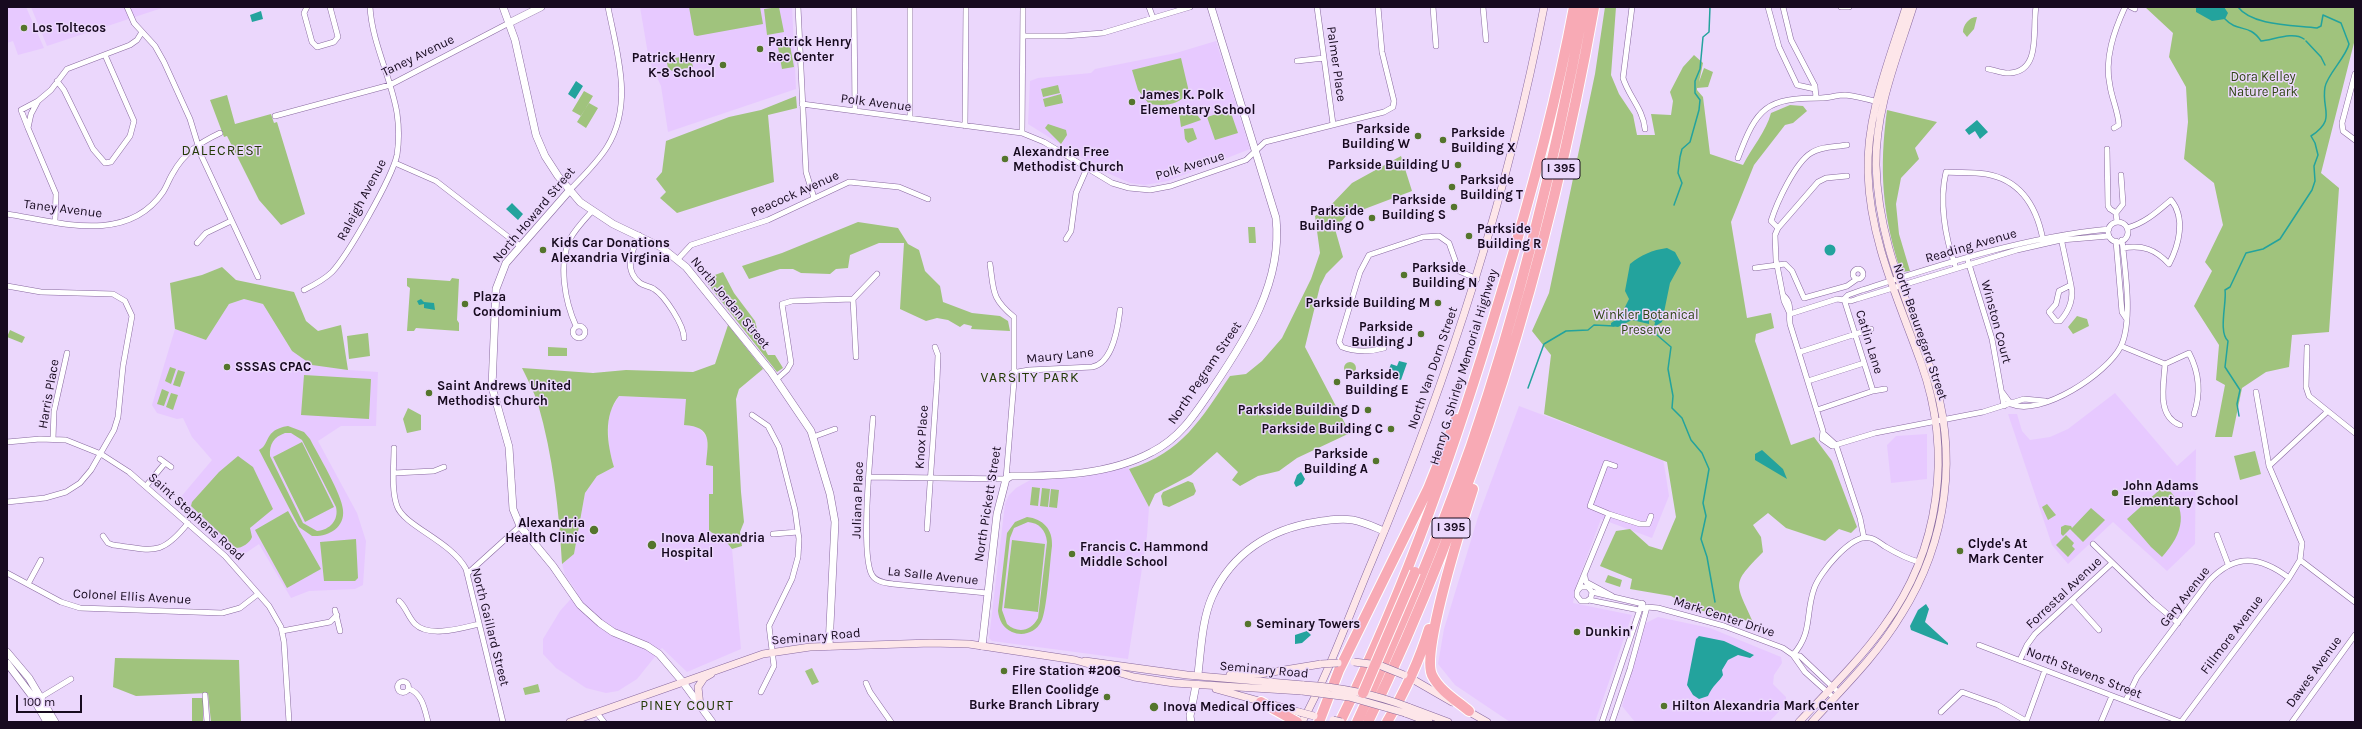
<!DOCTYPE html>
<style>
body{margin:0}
#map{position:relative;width:2362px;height:729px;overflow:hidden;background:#ebd7fc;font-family:Karla,sans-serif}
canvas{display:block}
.frame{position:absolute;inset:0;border:8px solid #170a1f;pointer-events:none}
.scale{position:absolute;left:16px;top:695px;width:66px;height:18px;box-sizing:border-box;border:2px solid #170a1f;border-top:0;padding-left:5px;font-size:12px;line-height:14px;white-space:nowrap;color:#170a1f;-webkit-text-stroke:3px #ebd7fc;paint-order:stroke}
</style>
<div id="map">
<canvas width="2362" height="729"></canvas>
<div class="frame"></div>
<div class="scale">100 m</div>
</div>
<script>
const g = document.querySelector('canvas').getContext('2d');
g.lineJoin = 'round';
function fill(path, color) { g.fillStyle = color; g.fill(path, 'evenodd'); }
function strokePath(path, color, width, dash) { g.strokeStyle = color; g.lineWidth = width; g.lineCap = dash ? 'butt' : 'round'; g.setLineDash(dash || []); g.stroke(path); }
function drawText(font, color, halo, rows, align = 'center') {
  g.font = font + ' Karla,sans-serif'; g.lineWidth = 3; g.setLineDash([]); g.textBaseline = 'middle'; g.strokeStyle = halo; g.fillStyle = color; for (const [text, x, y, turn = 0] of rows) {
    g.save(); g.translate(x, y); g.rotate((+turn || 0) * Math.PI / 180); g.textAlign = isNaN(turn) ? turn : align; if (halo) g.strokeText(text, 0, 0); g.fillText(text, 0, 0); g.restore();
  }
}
fill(new Path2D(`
 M7,7H26L44,48L18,55L13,41L7,43Z
 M31,7H165L47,46Z
 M640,7H792L796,89L668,132L661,86L649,60Z
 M1216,41L1250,149L1168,181L1145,185L1130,183L1103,171L1028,124L1030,81L1038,78L1091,73L1095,69L1176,53Z
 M244,299L263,304L292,351L348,370L378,372L376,426H341L318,441L357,513L366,541L363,585L355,589L309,591L291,598L259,544L237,559L175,504L212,460L192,437L183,418L177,419L157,413L152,405L175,329L206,340L229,304Z
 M2115,393L2177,466L2196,449L2195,544L2167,571L2113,522L2068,564L2052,545L2008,414H2017L2022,431L2030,440L2050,437L2068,429Z
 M619,396L686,399L698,426L707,438V448L713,466V494H709V531L725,540L732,549L741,649L687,672L662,648L637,679L618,691L606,693L586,688L556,668L543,654V639L560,611L577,592L565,575L562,564L574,554L585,493L597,476L614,467L609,450L608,415Z
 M1519,406L1663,460L1664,464L1669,496L1652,538L1601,519L1576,586L1573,603L1632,615L1595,722H1510L1455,685L1438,664L1444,629L1478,517Z
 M1927,434V479L1891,483L1887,445L1896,436Z
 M1128,467L1149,507L1147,536L1128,659L992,641L989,638L1005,504L1009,495L1016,488L1032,479L1079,478Z
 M1658,617L1710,628L1781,657L1782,663L1774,675L1773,684L1786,697V704L1769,722H1635L1622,706L1646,623Z`), '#e7c9ff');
fill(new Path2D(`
 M689,7H760L763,24L697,36L694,35Z
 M779,7L784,32L767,35L764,9Z
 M1605,7H1616L1611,75L1619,94L1633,115L1637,135H1655L1651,114L1671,115L1673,101L1670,92L1683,67L1694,55L1703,63L1699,82L1704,68L1713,72L1708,87L1697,88V90L1703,97L1710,154L1743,165C1752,147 1766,132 1771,113L1790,105L1803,106L1807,111L1793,123L1785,125L1754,165L1731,222L1747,318L1771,313L1774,328L1756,334L1755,341L1791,445L1814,437L1832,461L1857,527L1851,533L1839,529L1825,541L1786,528L1768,513L1753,525L1761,537L1763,552C1731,585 1735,581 1753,622L1694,609L1671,596L1630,589L1632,579L1600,566L1616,531L1630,529L1649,546L1662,550L1676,517L1667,462L1544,414L1551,355L1532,331L1549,293L1595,74Z
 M2145,7H2355V39L2321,173L2339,188L2329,332L2292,335L2289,367L2266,372L2242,388L2232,437H2215L2225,385L2216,380L2219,345L2194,306L2212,271L2205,262L2223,225L2214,183L2184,159L2188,122L2186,87L2169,57L2173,33Z
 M1977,17L1974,29L1967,37L1963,32C1963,25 1969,17 1977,17Z
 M789,40L794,67L782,69L777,42Z
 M690,55L693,67L672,71L668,68L667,63L670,59Z
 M1181,58L1189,92C1178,106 1165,106 1149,104L1138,90L1132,70Z
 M1058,85L1060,93L1043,97L1041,89Z
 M584,91L593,96L581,116L572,111Z
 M1061,94L1063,103L1045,107L1043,99Z
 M227,95L235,124L271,114L274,123L277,122L305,214L281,225L259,200L227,136L224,137L210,100Z
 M796,96L797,108L768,115L774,182L677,213L660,198L666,192L656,179L662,172L666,141L729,117L761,110Z
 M589,103L598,108L586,128L577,122Z
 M1181,109L1191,113L1195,112L1201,120L1181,127L1179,112Z
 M1230,110L1238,133L1215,140L1207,117Z
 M1887,110L1937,122L1915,148L1919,159L1901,178L1896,204L1899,234L1910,271L1901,272C1882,215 1879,169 1887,110Z
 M1048,124L1066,130L1067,135L1061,144L1045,128Z
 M1193,128L1197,139L1188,143L1185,139L1184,129Z
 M1401,156L1412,191L1346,216L1335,229L1343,257L1326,274L1320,286L1305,347L1350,433L1297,458L1279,471L1258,476L1240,486L1232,480L1238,472L1217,452L1191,475L1155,494L1149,507L1129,469C1183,452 1200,420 1230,376L1246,374L1262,361L1282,338L1311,279L1320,253L1315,216L1330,206L1352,183Z
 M858,222L898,228L908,244L919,250L925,271L940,286L943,302L972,313L1000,316L1008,321L1010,331L971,329L972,326L964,324L960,327L948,320L937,318L926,321L900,309L904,243H879L850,255L848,268L836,269L830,274L801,273L793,269H780L749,279L742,266L782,253Z
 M1248,227H1255L1256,243H1249Z
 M222,267L236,280L294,292L306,321L318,331L341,325L348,370L312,365L292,351L263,304L244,299L229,304L206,340L175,329L170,283L202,275Z
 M723,272L734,293L755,321L760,340L768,355H775L783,368L777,372L704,279Z
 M407,278L450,281L452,278L459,279L457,320L459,323V331L416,328L414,331H407L410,288L407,286Z
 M2077,316L2087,319L2089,326L2073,334L2068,327Z
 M728,325L763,369L739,389L736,399L741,492L744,522L740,532L742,546L732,549L725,540L709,531V494H713V466L706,465C708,442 713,427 684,425L686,399L619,396C603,416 607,443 614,467L597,476L585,493L574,554L562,564C559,510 553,456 538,404C534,392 528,380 522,368L593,373L626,370L693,372L715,364Z
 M10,330L25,337L22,343L7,337Z
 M368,333L370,356L349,359L347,336Z
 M548,347L567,348V356H548Z
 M1344 368a6 6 0 1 1 12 0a6 6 0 1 1-12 0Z
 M170,367L176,369L171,384L165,381Z
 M178,370L185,372L180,387L173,385Z
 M304,375L371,379L369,419L301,415Z
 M162,389L169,392L164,406L157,404Z
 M171,393L178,395L173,410L166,407Z
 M408,408L421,415V430L407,433L403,419Z
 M288,426L304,432L310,439C318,455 342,494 343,510C345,528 328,537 312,536L299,527L259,450C271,444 263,430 288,426ZM285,433H291L302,440L336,507C339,520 330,530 317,531L303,523L270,456C269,444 274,437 285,433Z
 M302,442L334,507L305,522L273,457Z
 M2255,451L2261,474L2240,480L2234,456Z
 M238,456L253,467L273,509L250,528L252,537C250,543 242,548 236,548L191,506L192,502L219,472Z
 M1188,481L1193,483L1196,491L1194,495L1169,507L1163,505L1161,496L1163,492Z
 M2165,485C2189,510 2184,533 2162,557L2151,547L2127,519Z
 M1032,487L1040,488L1038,506L1030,505Z
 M1042,488L1050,489L1048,507L1040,506Z
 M1051,489L1059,490L1057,508L1049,507Z
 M2047,504L2056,515L2048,520L2042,507Z
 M2091,508L2105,520L2083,542L2070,529L2063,536L2061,534V527L2065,525L2071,526L2072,528Z
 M288,511L321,569L287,588L255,530Z
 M1027,517C1043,519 1053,529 1052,546C1050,560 1047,612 1041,622C1036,632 1023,637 1012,632C1003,628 999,620 998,611L1007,533L1015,522ZM1028,522C1039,523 1046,530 1047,542L1038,618C1031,631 1018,634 1007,624L1002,610L1010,538L1014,528Z
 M2066,535L2074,543L2072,546L2075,549L2068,557L2056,545Z
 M356,539L358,578L355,581H324L320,542Z
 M1012,540L1045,544L1038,612L1004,608Z
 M1608,575L1622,580L1620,587L1605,582Z
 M115,658L239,660L241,722H211L208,693L136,696L113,687Z
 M812,668L819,682L812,685L805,671Z
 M538,684L540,692L525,695L523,688Z
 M192,698H203V722H192Z`), '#a0c37d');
fill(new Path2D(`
 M2196,7H2224L2228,13L2225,19L2212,21L2196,12Z
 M261,11L263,19L252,22L250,15Z
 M576,81L583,86L575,99L568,94Z
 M1977,120L1988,132L1980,139L1975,131L1969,135L1965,130Z
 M512,203L523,214L518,220L506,209Z
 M1824.5 250a5.5 5.5 0 1 1 11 0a5.5 5.5 0 1 1-11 0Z
 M1667,248L1675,252L1681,263L1670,283L1662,322L1654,327L1655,322L1652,320H1649V324L1632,320L1618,327L1611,326V323L1620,317L1629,299L1625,291L1630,264C1641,255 1652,250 1667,248Z
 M421,299L424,302L434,303L435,310L424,308V304L419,305L417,301Z
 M1399,361L1407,363L1401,380L1393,377L1395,371L1389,369L1391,364L1397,366Z
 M1762,450L1783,469L1787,479L1755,460V454Z
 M1301,472L1305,479L1302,484L1296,487L1294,483L1297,475Z
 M1926,604L1929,609L1925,622L1948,643V645L1911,630L1910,626L1918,610Z
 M1307,631L1311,635L1302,643L1295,644V635Z
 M1699,636L1724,641L1754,655L1750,658L1738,655L1728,660L1722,670L1723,675C1719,682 1713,685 1708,696L1699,699L1693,695L1687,685L1696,639Z`), '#23a39d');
strokePath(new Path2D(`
 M2238,7C2252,26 2295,25 2317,28L2321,26L2323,15L2341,23L2349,44C2346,57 2327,75 2325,87C2321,110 2337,119 2311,136L2315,143L2318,155L2314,166L2315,181L2312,190L2280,239L2263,249L2246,253L2230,287L2225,290C2227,302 2218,332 2228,341L2225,367L2240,390L2237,404L2239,416
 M2225,19C2238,33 2249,23 2261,41C2273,40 2293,31 2304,39
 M2306,41L2321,57L2325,65
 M1674,205L1682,183L1678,173L1680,157L1682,149L1690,142L1699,110L1700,100L1695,93V81L1700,69L1703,37L1709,32L1710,7
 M1654,327L1657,335L1671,347L1668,369L1673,396L1672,408L1682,418L1691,440L1702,453L1709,469L1703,503L1706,516L1701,539L1707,557L1715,602
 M1528,388L1544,344L1566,331L1588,330L1594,325L1614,326`), '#23a39d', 1.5);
const minor = new Path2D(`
 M127,7L134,23L155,46L164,62L190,119L201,155L258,277
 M307,7L304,13L312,42L317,47L334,42L338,37L330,7
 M798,7L806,172L814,198
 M854,7L855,111
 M910,7V118
 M1149,7L1153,18
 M1317,7L1333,124
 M1433,7L1436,46
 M1483,7L1486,40
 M1632,7L1623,78C1629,97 1643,109 1645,129
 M1768,7L1779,47L1797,85L1815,89
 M1783,7L1791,40L1815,86L1816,98
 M1841,7H1849
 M2131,7L2135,9
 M1023,36H1065L1103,33L1190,7
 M1297,61L1324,58
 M1988,69C1995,70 2003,74 2010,73C2042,71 2032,28 2036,7
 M2355,74L2342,123L2343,131L2355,140
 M57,81L64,90L93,149L105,163L111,162L130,136L134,121L105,55
 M802,104L1022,133L1044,142L1112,183L1129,188L1150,190L1171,186L1246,160L1265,142L1384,112L1393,107L1394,101L1382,52L1378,7
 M275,116L390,85L509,23
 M965,126L966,7
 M28,128L21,110L38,101
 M2114,128L2119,125C2118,111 2112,99 2110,86C2104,59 2114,31 2125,7
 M1022,133L1023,7
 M2107,149L2108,206L2110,209L2116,213
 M1738,158C1757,107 1766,98 1821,98C1829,98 1837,95 1845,95C1856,96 1867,99 1878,102
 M395,163L436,181L520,246
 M569,191C582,177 597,163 607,147C634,104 617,53 608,7
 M7,214C58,222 127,245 163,192C167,186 169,179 173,173C184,153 199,143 220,133
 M55,221L56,194L28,128L31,114L38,101L51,90L67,69L130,45L137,40L142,32
 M2117,222L2116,213L2123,204L2121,175
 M2108 232a10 10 0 1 1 20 0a10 10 0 1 1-20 0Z
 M1778,228L1771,221C1777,202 1795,163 1811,153C1821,146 1836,147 1847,145
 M639,235C632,251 623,270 640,283C644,286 649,286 654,289C665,296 684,325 684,338
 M2061,238L2071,285
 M1066,239L1071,231L1076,193L1087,168
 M2116,241L2122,312L2126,318
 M197,243L206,233L231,221
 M2123,248C2143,245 2155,249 2169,264C2179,245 2186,218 2171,200C2157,212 2145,223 2127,228
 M678,259L691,245L768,220L849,182L899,187L928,199
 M1968,261L1992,339L2004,406
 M1955,265C1945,237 1939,201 1946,172C1959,173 1973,172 1986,174C2021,180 2037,208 2043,240
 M1755,268L1785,264L1792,271L1804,298L1847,286L1857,279
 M1853 274a5 5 0 1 1 10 0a5 5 0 1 1-10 0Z
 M2071,285C2074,299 2069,311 2060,321H2056L2049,312L2056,304L2059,291Z
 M7,286L41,292L113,294L125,301L132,316L123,366L118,417L114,430L91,470L80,483L66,492L45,498L7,502
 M304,290C314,285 324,280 332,272C348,255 392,178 397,155C399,142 399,127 397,113C391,77 372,43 370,7
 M1784,296C1793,304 1788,313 1790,324L1823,431L1822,439L1832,446L1875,433L1983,412L2024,399L2045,401
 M853,299L856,357
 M1844,299L1848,295L1862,290C1943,264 2024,237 2109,229
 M1844,299L1873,391
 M1790,314L1837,299L1851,301L1857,299L2017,250L2061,240L2109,236
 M1790,314L1784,301L1776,260L1775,235L1778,228L1818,182L1826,178L1847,176
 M573 332a6 6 0 1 1 12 0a6 6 0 1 1-12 0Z
 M576,326C565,302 558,264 570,239C576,228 585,219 593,210
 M2121,346L2165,364L2189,353C2200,374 2201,393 2194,414
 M2307,347L2306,387L2309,396L2355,433
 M1384,348C1371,352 1355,352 1342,347L1339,342L1360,272L1369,255L1423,237L1439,236L1449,243L1459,271L1477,279
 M1800,352L1871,329
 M2165,364C2164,384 2156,416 2180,425
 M1012,373L1029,370L1092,367C1113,363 1118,327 1120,310
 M777,379L787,370L791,363L782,304L792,301L853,299L877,274
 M1808,381L1864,363
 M2002,392L2011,404
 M2011,404C2041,417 2107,374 2121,346C2133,321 2125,269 2122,240
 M1817,410L1873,391L1885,389
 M752,415L768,426L779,447L795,510L799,539L798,557L792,579L769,626L774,666L761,692
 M873,418C871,447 860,555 872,575C876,582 886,583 893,584L987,593
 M1824,434L1835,444
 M813,437L835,429
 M53,439L54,411L67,353
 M7,442L40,439L66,440L101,454L129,472L225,556L269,606L281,627L284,642L289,722
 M1836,445L1860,518L1864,538
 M394,448C394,466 391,489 397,506C404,526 451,541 466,569L503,722
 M160,459L171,467
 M2269,466L2327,412
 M394,473L434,471L444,467
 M870,477L1006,479L1014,381V317C991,298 994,291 990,264
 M146,486L165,463
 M1609,514L1640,524H1648L1651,516
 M927,529L937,381L938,355L935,347
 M773,534L798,532
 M2217,535L2228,564
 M103,536L108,543L113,545C153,550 161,557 188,523
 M2093,544L2152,601L2178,623
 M2300,560L2355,602
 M7,573L61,602L80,608L222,613L240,608L258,594
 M467,574L520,526
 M1585,577L1586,582L1612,596
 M28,584L41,560
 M1578,590L1581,587H1588L1592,592L1591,598L1587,601H1581L1577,596V592L1609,514L1590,506L1606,463L1615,466
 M1592,592L1643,604
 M1589,600L1639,610L1647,607L1658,608L1724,626L1783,648L1793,655L1805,672L1834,698
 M2072,600L2099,630
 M399,601C406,607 408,617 415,624C429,638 462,628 479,624
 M335,610L340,631
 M282,631L330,622L337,615
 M1979,645L2181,722
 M1793,655C1813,632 1805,615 1814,589C1819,573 1852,533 1870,538C1876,539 1881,544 1886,547C1896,553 1908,559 1919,562
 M1793,655L1800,656L1839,693
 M2020,660L2027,645L2035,634L2112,563
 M397.5 687a5.5 5.5 0 1 1 11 0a5.5 5.5 0 1 1-11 0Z
 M866,683L870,692L891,722
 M409,689C422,693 425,710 428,722
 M205,695L207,722
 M38,699L71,679
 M2126,700L2137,677L2209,581C2235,553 2260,556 2289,578
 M1941,712L1962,692L1998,705L2026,721
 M597,713L604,722
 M1602,722L1642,603
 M1612,722L1630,669L1647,607
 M2026,722L2045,670
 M2101,722L2112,696
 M2181,722L2289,578L2300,560L2302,543L2269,466L2256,392
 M2292,722L2355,635`);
const tertiary = new Path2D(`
 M503,7L515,40L536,135L545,156L558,176L580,202L613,224L661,247L686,267L771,372L811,431L830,494L835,522L829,646
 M509,23L541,7
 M569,191L506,263L496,289L492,387L509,447L513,509L520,526L553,566L580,605L600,623L613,632L647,646L659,654L682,681L712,722
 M1006,479L1011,476C1059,476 1109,475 1152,452C1180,438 1195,414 1212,389C1246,339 1283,282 1276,218L1211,7
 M982,646L997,514L1006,479
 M7,652L29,678L55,722
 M7,663L32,696L47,722
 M1198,674C1201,649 1202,620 1212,597C1232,553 1270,529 1316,522C1328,520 1340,518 1353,520C1364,522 1374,527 1384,531
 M1191,722L1190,716L1196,685`);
const secondary = new Path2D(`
 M1085,661L1187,675L1304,685
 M1230,675L1260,674L1321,664
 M1407,676L1452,702
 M1216,689L1299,712
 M700,706L698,687L704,678L711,674
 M1408,707L1448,722
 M1466,710L1487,722
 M1405,713L1429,722
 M570,722L763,654L810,647L931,643L969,644L1075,660L1134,677L1174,683L1302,691
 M1302,722C1330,671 1349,615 1372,561C1447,382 1507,198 1544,7
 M1799,722C1828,691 1859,661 1884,626C1940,550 1953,452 1921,363C1899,301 1870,241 1868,173C1866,116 1889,61 1906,7
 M1812,722C1843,688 1877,655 1901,615C1948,541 1959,452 1931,370C1907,299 1878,241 1876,165C1875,110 1897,58 1913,7`);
const motorway = new Path2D(`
 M1261,702L1297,722
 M1469,711C1457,701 1439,690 1432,675C1421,651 1463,520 1473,489
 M1319,722L1339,670L1428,489L1456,419
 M1340,722C1408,583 1457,441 1501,294C1530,199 1556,104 1574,7
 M1357,722C1399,632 1438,539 1471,446C1520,303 1556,156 1584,7
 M1368,722C1477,495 1550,254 1594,7
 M1387,722C1404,693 1419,662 1429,629`);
strokePath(minor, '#88699f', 6);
strokePath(tertiary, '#88699f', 8);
strokePath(secondary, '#88699f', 8);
strokePath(motorway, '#fff', 12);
strokePath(minor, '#fff', 5);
strokePath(tertiary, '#fff', 7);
strokePath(secondary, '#fde6e9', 7);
strokePath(motorway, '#f8aab5', 10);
const secondaryBridge = new Path2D(`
 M1354,662L1379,665L1404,675
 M1321,664L1338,663
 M1304,685C1340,687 1374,694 1408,707
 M1302,691L1349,697L1405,713
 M1299,712L1314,716
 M1333,720L1341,722`);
const motorwayBridge = new Path2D(`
 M1363,693L1415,572`);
strokePath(secondaryBridge, '#88699f', 8, []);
strokePath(motorwayBridge, '#fff', 12, []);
strokePath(secondaryBridge, '#fde6e9', 7);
strokePath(motorwayBridge, '#f8aab5', 10);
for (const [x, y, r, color] of [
 [24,28,4,"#54752c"],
 [760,49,4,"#54752c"],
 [723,65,4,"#54752c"],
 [1132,102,4,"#54752c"],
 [1418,136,4,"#54752c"],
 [1443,140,4,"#54752c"],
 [1005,159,4,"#54752c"],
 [1458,165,4,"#54752c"],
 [1452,187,4,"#54752c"],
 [1454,207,4,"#54752c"],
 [1372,218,4,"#54752c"],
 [1469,236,4,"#54752c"],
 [543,250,4,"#54752c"],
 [1404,275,4,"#54752c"],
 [1438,303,4,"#54752c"],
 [465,304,4,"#54752c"],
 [1421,334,4,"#54752c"],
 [227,367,4,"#54752c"],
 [1337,382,4,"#54752c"],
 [429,393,4,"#54752c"],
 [1368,410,4,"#54752c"],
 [1391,429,4,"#54752c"],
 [1376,461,4,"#54752c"],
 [2115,493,4,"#54752c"],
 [594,530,5,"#54752c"],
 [652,545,5,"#54752c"],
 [1960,551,4,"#54752c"],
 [1072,554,4,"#54752c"],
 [1248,624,4,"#54752c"],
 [1577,632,4,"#54752c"],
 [1004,671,4,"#54752c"],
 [1107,697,4,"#54752c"],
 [1664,706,4,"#54752c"],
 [1154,707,5,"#54752c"]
]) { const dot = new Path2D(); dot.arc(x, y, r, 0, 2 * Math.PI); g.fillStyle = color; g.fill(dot); strokePath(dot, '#ebd7fc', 1.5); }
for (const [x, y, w] of [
 [1561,169,38],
 [1451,528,38]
]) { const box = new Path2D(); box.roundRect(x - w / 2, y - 10, w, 20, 3); g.fillStyle = '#ebd7fc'; g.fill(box); strokePath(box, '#170a1f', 1); }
drawText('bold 12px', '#170a1f', null, [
 ["I 395",1561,169],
 ["I 395",1451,528]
]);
drawText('bold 13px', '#170a1f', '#ebd7fc', [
 ["Los Toltecos",32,28],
 ["Patrick Henry",768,42],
 ["Rec Center",768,57],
 ["Patrick Henry",715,58,"right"],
 ["K-8 School",715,73,"right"],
 ["James K. Polk",1140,95],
 ["Elementary School",1140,110],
 ["Parkside",1410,129,"right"],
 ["Building W",1410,144,"right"],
 ["Parkside",1451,133],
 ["Building X",1451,148],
 ["Alexandria Free",1013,152],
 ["Methodist Church",1013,167],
 ["Parkside Building U",1450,165,"right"],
 ["Parkside",1460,180],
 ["Building T",1460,195],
 ["Parkside",1446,200,"right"],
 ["Building S",1446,215,"right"],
 ["Parkside",1364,211,"right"],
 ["Building O",1364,226,"right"],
 ["Parkside",1477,229],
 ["Building R",1477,244],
 ["Kids Car Donations",551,243],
 ["Alexandria Virginia",551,258],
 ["Parkside",1412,268],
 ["Building N",1412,283],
 ["Plaza",473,297],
 ["Condominium",473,312],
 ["Parkside Building M",1430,303,"right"],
 ["Parkside",1413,327,"right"],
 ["Building J",1413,342,"right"],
 ["SSSAS CPAC",235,367],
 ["Parkside",1345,375],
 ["Building E",1345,390],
 ["Saint Andrews United",437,386],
 ["Methodist Church",437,401],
 ["Parkside Building D",1360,410,"right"],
 ["Parkside Building C",1383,429,"right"],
 ["Parkside",1368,454,"right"],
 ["Building A",1368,469,"right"],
 ["John Adams",2123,486],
 ["Elementary School",2123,501],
 ["Alexandria",585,523,"right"],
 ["Health Clinic",585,538,"right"],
 ["Inova Alexandria",661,538],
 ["Hospital",661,553],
 ["Clyde's At",1968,544],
 ["Mark Center",1968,559],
 ["Francis C. Hammond",1080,547],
 ["Middle School",1080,562],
 ["Seminary Towers",1256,624],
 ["Dunkin'",1585,632],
 ["Fire Station #206",1012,671],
 ["Ellen Coolidge",1099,690,"right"],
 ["Burke Branch Library",1099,705,"right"],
 ["Hilton Alexandria Mark Center",1672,706],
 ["Inova Medical Offices",1163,707]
], 'left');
drawText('13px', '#170a1f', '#ebd7fc', [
 ["Taney Avenue",418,56,-26],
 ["Palmer Place",1336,64,82],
 ["Polk Avenue",876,103,7],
 ["Polk Avenue",1190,166,-17],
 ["Peacock Avenue",795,194,-24],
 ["Raleigh Avenue",362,200,-62],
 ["Taney Avenue",63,209,7],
 ["North Howard Street",534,215,-50],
 ["Reading Avenue",1971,246,-16],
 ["North Jordan Street",730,303,50],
 ["Winston Court",1996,322,75],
 ["North Beauregard Street",1920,332,71],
 ["Catlin Lane",1869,342,73],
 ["Maury Lane",1060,356,-6],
 ["Henry G. Shirley Memorial Highway",1464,367,-73],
 ["North Van Dorn Street",1433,368,-71],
 ["North Pegram Street",1205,373,-56],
 ["Harris Place",49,394,-80],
 ["Knox Place",922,437,-86],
 ["Juliana Place",858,500,-88],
 ["North Pickett Street",988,504,-81],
 ["Saint Stephens Road",196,517,42],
 ["La Salle Avenue",933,576,6],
 ["Forrestal Avenue",2064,593,-43],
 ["Colonel Ellis Avenue",132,597,3],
 ["Gary Avenue",2185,597,-52],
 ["Mark Center Drive",1724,617,18],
 ["North Gaillard Street",490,627,76],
 ["Fillmore Avenue",2232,635,-53],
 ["Seminary Road",816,637,-5],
 ["Seminary Road",1264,670,5],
 ["Dawes Avenue",2314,672,-54],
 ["North Stevens Street",2084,673,21]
]);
drawText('13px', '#2f4613', '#ebd7fc', [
 ["Dora Kelley",2263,77],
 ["Nature Park",2263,92],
 ["Winkler Botanical",1646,315],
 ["Preserve",1646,330]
]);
g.letterSpacing = '1px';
drawText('14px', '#253b07', '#ebd7fc', [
 ["DALECREST",222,151],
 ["VARSITY PARK",1030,378],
 ["PINEY COURT",687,706]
]);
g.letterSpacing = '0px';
</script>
